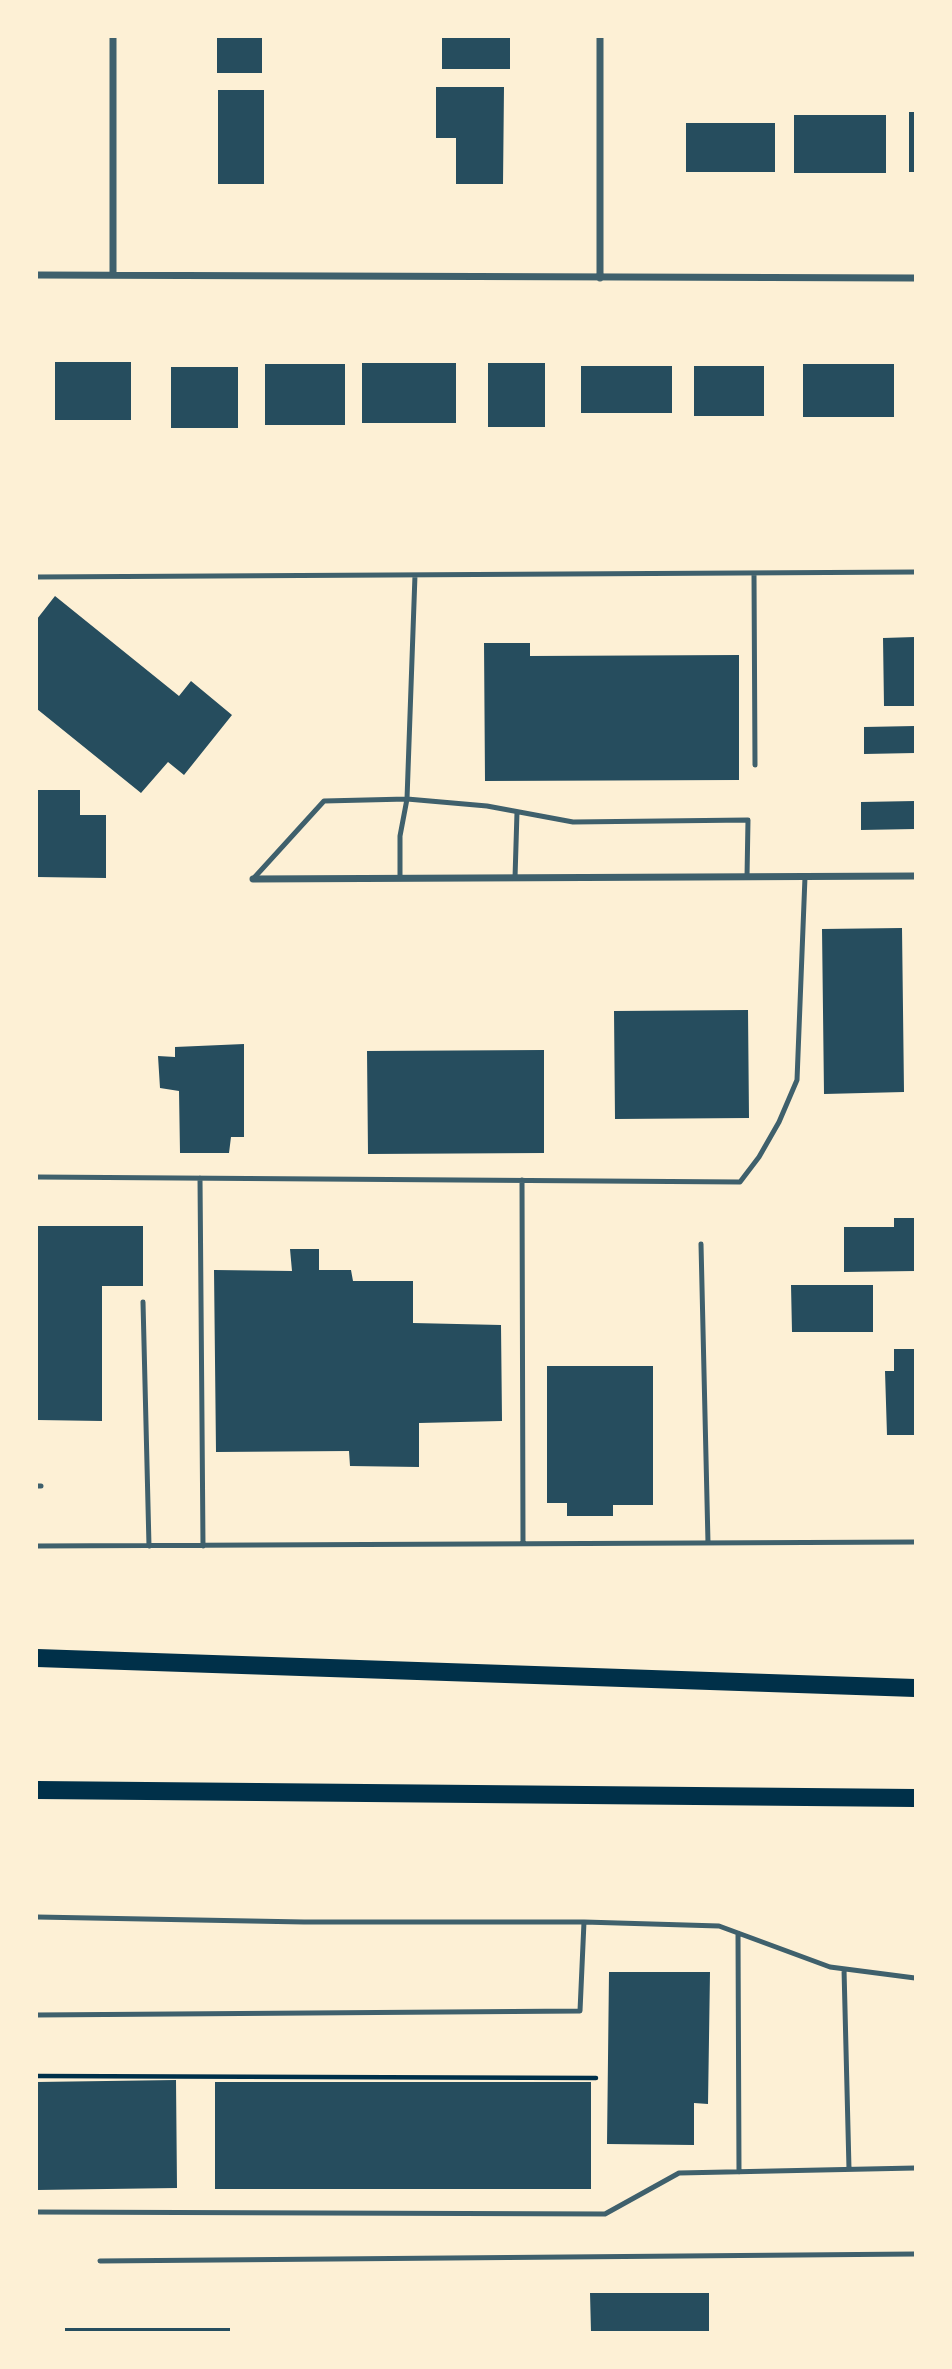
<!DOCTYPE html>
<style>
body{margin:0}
#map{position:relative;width:952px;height:2369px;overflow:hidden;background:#fdf0d5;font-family:"Exo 2",sans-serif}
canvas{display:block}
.frame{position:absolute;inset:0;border:38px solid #fdf0d5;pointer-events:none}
</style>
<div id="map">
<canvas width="952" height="2369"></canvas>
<div class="frame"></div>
</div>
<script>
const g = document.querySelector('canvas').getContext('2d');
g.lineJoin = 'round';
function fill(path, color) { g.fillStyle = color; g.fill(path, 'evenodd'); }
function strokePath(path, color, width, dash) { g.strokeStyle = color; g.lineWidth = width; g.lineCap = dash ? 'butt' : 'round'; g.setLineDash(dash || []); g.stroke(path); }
fill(new Path2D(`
 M217,37H262V73H217Z
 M442,37H510V69H442Z
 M436,87H504L503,184H456V138H436Z
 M218,90H264V184H218Z
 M909,112H915V172H909Z
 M794,115H886V173H794Z
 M686,123H775V172H686Z
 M55,362H131V420H55Z
 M362,363H456V423H362Z
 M488,363H545V427H488Z
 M265,364H345V425H265Z
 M803,364H894V417H803Z
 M581,366H672V413H581Z
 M694,366H764V416H694Z
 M171,367H238V428H171Z
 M55,596L179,696L191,681L232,715L184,775L168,762L141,793L37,709V619Z
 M915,637V706H884L883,638Z
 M484,643H530V656L739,655V780L485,781Z
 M915,726V753L864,754V727Z
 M37,790H80V815H106V878L37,877Z
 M915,801V829L861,830V802Z
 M902,928L904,1092L824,1094L822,929Z
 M748,1010L749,1118L615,1119L614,1011Z
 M244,1044V1137H231L229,1153H180L179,1091L160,1088L158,1056L175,1057V1047Z
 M544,1050V1153L368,1154L367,1051Z
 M894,1218H915V1271L844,1272V1227H894Z
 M37,1226H143V1286H102V1421L37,1420Z
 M290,1249H319V1270H351L353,1281H413V1323L501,1325L502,1421L419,1423V1467L350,1466L349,1451L216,1452L214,1270L292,1271Z
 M791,1285H873V1332H792Z
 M894,1349H915V1435H887L885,1371H894Z
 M547,1366H653V1505H613V1516H567V1503H547Z
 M609,1972H710L708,2104L694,2103V2145L607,2144Z
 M176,2080L177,2188L37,2190V2082Z
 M215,2082H591V2189H215Z
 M590,2293H709V2332H591Z
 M65,2328H230V2332H65Z`), '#264d5e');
strokePath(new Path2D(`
 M37,2076L596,2078`), '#003049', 4.5);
strokePath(new Path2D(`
 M754,574L755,765
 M37,577L915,572
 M400,878V836L407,799L487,806L573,822L748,820L747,877
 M515,878L517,812
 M253,879L324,801L407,799L415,575
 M37,1177L740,1182L759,1157L779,1122L797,1080L805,877
 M200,1178L203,1546
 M522,1180L523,1544
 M701,1244L708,1543
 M143,1302L149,1546
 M37,1486H41
 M37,1546L915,1542
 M37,1917L304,1922H584
 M738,1933L739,2172
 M844,1969L849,2169
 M37,2015L580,2011L584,1922L719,1926L830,1967L915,1978
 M37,2212L605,2214L679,2173L915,2168
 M100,2261L915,2254`), '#3f606c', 5);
strokePath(new Path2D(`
 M113,37V275
 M37,275L915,278
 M600,278V37
 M253,879L915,876`), '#3f606c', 7);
strokePath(new Path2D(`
 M37,1658L915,1688
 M37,1790L915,1798`), '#003049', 18);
</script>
